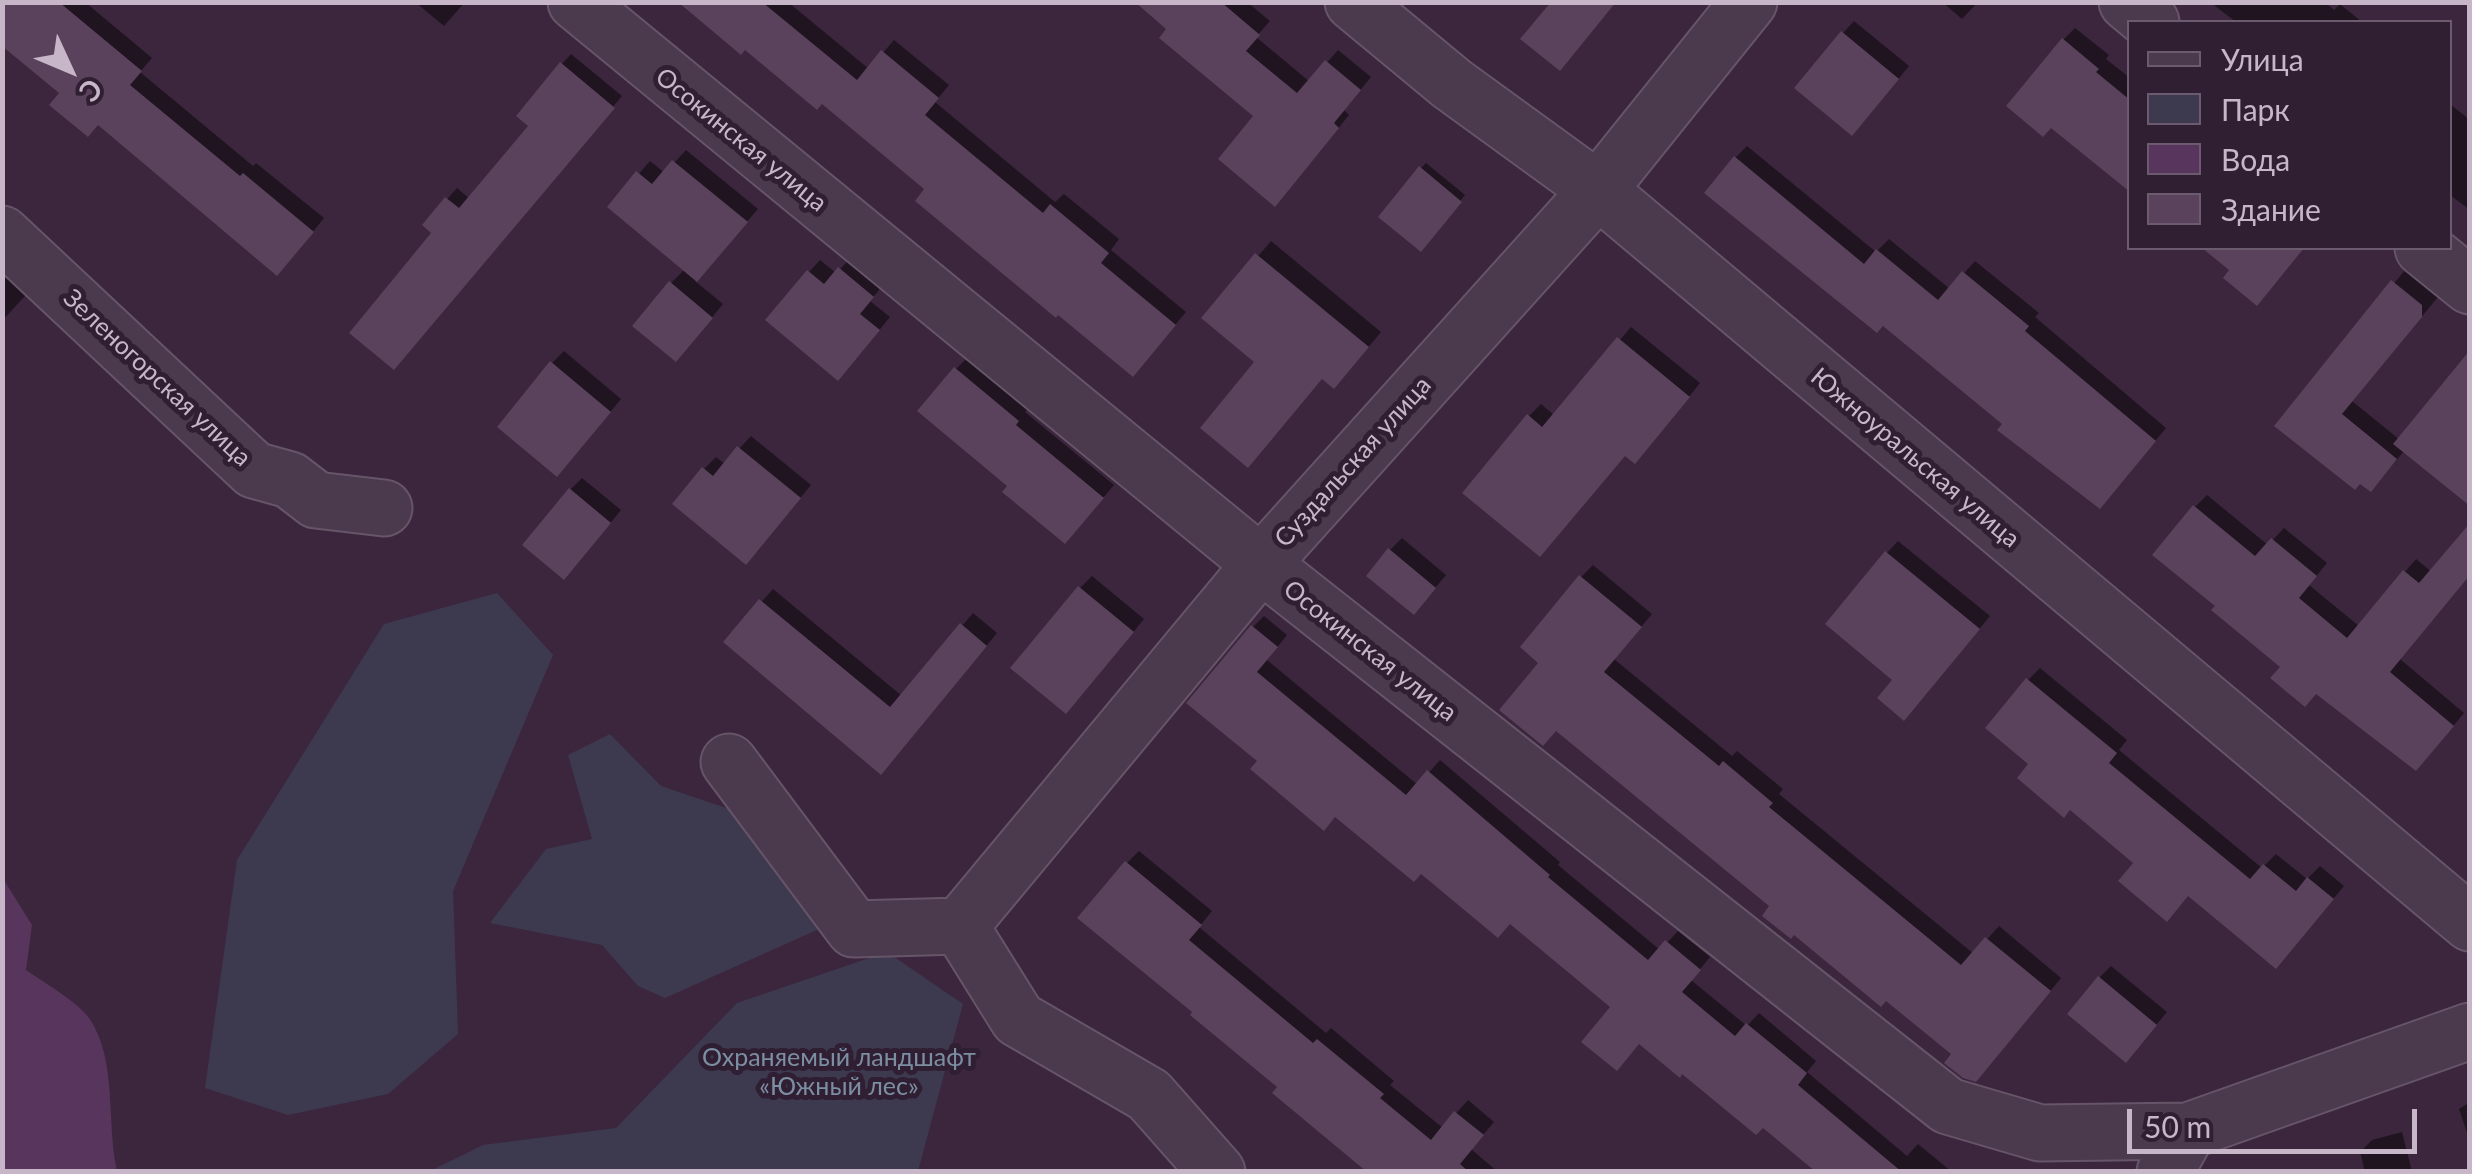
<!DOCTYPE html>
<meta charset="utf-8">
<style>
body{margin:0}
#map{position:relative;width:2472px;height:1174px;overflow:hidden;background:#3b263d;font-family:Lato,sans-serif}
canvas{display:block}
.frame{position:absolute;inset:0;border:5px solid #c7b6c8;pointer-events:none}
.legend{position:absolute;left:2127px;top:20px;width:325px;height:230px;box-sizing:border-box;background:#301f33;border:2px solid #6c5b6f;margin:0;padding:12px 18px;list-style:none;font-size:30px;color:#c7b6c8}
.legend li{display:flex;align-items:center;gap:20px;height:50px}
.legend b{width:50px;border:2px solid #6c5b6f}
.north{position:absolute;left:20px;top:20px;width:100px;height:100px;-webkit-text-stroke:8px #301f33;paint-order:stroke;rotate:134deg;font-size:28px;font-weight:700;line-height:40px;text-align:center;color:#c7b6c8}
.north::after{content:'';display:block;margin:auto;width:35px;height:45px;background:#c7b6c8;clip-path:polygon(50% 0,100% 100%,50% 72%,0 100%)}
.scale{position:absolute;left:2127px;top:1109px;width:290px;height:45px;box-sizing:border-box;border:5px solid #c7b6c8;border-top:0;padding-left:12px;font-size:30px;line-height:35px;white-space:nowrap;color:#c7b6c8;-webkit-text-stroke:8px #301f33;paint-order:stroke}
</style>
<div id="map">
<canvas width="2472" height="1174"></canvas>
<div class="frame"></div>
<ul class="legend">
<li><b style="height:12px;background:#4b3a4d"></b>Улица</li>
<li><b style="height:28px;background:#3d3a50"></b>Парк</li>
<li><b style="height:28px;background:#58355d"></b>Вода</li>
<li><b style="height:28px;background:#5a425d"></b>Здание</li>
</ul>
<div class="north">С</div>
<div class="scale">50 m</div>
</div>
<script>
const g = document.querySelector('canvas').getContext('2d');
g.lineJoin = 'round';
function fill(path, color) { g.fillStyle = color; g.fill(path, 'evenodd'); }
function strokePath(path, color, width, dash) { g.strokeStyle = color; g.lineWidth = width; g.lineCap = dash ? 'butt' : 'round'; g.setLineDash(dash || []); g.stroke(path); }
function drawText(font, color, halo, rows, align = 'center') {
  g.font = font + ' Lato,sans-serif'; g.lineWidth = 10; g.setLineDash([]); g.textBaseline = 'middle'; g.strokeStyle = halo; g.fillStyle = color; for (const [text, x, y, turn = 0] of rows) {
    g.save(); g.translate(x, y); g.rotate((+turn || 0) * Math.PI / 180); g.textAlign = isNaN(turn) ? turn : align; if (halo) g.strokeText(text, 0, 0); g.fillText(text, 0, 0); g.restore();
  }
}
fill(new Path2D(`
 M497,593L553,655L453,891L458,1034L388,1094L288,1115L205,1088L237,860L384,624Z
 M610,734L661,786L735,811L828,925L665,998L638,986L602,945L490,923L546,849L592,839L568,755Z
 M887,952L963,1004L918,1171L428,1172L483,1145L616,1128L737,1003Z`), '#3d3a50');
fill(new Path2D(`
 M2,877L32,925L26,970C43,982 78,1002 89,1018C118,1060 106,1123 117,1171H3Z`), '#58355d');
fill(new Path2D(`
 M2,2H85L152,58L140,72L253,166L256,163L324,218L289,261L63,93Z
 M415,2H465L444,26Z
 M683,2H788L869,69L894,40L949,85L935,102L1055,202L1064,194L1119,239L1111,250L1186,312L1145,361L822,101Z
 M1139,2H1247L1270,21L1256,37L1310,82L1338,50L1371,77L1344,110L1349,115L1286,192L1257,116L1170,28Z
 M1942,2H1978L1962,19Z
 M2210,2H2325L2334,10L2340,4L2362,22H2236Z
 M1854,21L1909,66L1864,121L1843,33Z
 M2075,28L2109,55L2106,59L2130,78V189L2063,40Z
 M571,54L622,96L404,357L435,232L425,224L457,188L470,199L531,125L562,64Z
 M2450,104L2470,120V210L2450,195Z
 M1747,146L1876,252L1889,239L1950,289L1975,261L2039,313L2035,317L2166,428L2111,494L2006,424L1735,158Z
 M686,150L758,209L695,281L723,304L688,347L671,283L685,269L610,207L650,161L665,173Z
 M1426,163L1465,195L1426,244L1421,168Z
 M1271,241L1381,332L1348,372L1323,376L1258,361L1205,318Z
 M852,257L884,284L870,301L890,317L850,366L809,272L820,260L836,273Z
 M2,258L35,285L2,321Z
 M2405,270L2438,297L2352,401L2400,440L2405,450L2382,477L2277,426Z
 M1631,327L1700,383L1647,449L1626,453L1552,542L1529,416L1541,404L1555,416Z
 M564,351L621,399L569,462L552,363Z
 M968,357L1029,408L1025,412L1114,485L1077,529L1011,485L956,369Z
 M751,436L811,485L757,550L704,469L716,457L725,464Z
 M582,478L621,510L576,565L571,489Z
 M2207,495L2268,545L2284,528L2327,563L2309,585L2359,626L2416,559L2432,572L2400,659L2464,713L2428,756L2283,666L2218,606L2195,507Z
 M1402,538L1446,575L1425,600L1390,550Z
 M1898,541L1990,616L1916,706L1896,679L1887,553Z
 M1593,565L1652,614L1614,659L1732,756L1737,751L1783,789L1779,794L1974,954L1999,926L2061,978L1988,1067L1955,1054L1773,906L1541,662L1581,577Z
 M1092,576L1144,619L1078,699L1080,588Z
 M773,589L902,696L973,613L997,633L893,760L726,642Z
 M1264,616L1287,635L1267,660L1418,785L1440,760L1560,862L1558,865L1660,950L1678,931L1710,957L1691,980L1747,1026L1759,1013L1816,1061L1807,1072L1907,1156L1918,1144L1952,1172H1820L1511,921L1422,872L1260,760L1253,627Z
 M2040,668L2127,740L2119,750L2262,868L2276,854L2307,879L2320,866L2344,886L2288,954L2137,863L2032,763L2028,680Z
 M1139,851L1212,911L1199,927L1326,1033L1331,1028L1394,1081L1390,1085L1443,1128L1468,1100L1494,1122L1471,1149L1498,1172H1368L1280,1087L1195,1012L1127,863Z
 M2111,966L2167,1012L2138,1047L2099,978Z
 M2470,1102V1142L2459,1109Z
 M2402,1132L2412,1172H2365L2360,1152L2372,1140Z`), '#0007');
fill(new Path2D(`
 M2,2H59L142,71L130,85L240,176L243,173L314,232L277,276L98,125L88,137L49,105L59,93L2,46Z
 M678,2H762L857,80L881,50L939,98L925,115L1043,213L1050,204L1109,253L1101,263L1176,325L1133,377L1058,315L1056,318L915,201L924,189L822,104L817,110L745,50L741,55Z
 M1135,2H1221L1260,35L1246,51L1297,93L1325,60L1361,90L1334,123L1339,128L1275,207L1218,159L1253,116L1159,38L1166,29Z
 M1551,2H1616L1560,71L1520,39Z
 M1841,31L1899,79L1852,136L1794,88Z
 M2062,38L2099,69L2096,72L2130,100V192L2051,128L2043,137L2006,106Z
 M560,62L615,108L394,370L349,333L431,233L422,225L445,197L459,208L528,126L516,116Z
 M1734,156L1864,264L1876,249L1938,300L1962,271L2029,326L2025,331L2156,441L2100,509L1997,430L2002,424L1883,326L1877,333L1704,193Z
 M672,160L748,222L697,282L607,207L636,171L652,184Z
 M1419,166L1462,202L1421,252L1378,217Z
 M2202,248H2304L2257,306L2223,278L2229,270Z
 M1255,253L1369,347L1334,389L1322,379L1248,468L1200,428L1254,362L1201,318Z
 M838,267L874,297L860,314L880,330L838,381L765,320L807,270L824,284Z
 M2391,280L2422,305V317L2342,414L2397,459L2371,492L2360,484L2355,490L2274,426Z
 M669,281L713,318L676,362L632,326Z
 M1617,337L1690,397L1635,464L1625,456L1540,557L1462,493L1527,414L1542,427Z
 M2470,350V506L2393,444Z
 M550,361L611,412L557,477L497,427Z
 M954,367L1019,421L1016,425L1104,498L1065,544L1002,492L1007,486L917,411Z
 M737,446L801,498L746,565L672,504L702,467L713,476Z
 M569,488L611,523L564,580L522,545Z
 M2193,505L2255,556L2271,538L2317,576L2299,598L2347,638L2403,570L2419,583L2470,523V575L2390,672L2454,726L2416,771L2316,694L2305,707L2270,678L2280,667L2211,610L2215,606L2152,555Z
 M1388,548L1436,588L1414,615L1366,576Z
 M1885,551L1980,629L1904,721L1877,698L1892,680L1825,624Z
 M1579,575L1642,627L1604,672L1719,766L1723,761L1773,803L1769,807L1961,965L1985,937L2051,991L1976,1082L1963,1078L1944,1063L1951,1054L1886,1001L1881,1007L1794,935L1791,939L1762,916L1769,906L1556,731L1543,746L1499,710L1538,663L1520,647Z
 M1078,586L1134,632L1066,714L1010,668Z
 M759,599L890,707L960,623L987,646L881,775L723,642Z
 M1251,625L1278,647L1257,672L1406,795L1427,770L1550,875L1548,877L1648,960L1665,940L1701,970L1682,992L1735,1036L1746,1023L1807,1073L1798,1085L1902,1172H1816L1763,1128L1756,1135L1682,1074L1680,1078L1639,1044L1617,1071L1581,1042L1610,1007L1510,924L1498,938L1421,874L1414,882L1335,817L1324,831L1250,769L1257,761L1186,703Z
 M2026,678L2117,753L2109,763L2250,879L2263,864L2296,891L2307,877L2334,899L2276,969L2188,896L2167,922L2118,881L2133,863L2070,810L2064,818L2017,778L2028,764L1985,728Z
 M1125,861L1202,925L1189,940L1313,1043L1317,1039L1384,1094L1380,1098L1431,1140L1454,1111L1484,1135L1460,1164L1469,1172H1367L1272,1093L1277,1087L1190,1015L1192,1012L1077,918Z
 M2098,976L2157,1025L2126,1063L2067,1014Z`), '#5a425d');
const minor = new Path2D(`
 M576,2L1261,564L1948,1106L2040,1133L2188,1131L2165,1172
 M1353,2L1452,84L1598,190L2470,923
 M2127,2L2151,22
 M2,234L254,470L290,480L316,500L384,508
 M2423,248L2470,286
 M729,762L854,929L960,926L1018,1019L1149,1095L1217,1172
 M960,926L1261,564L1598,190L1749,2
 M2188,1131L2470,1031`);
strokePath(minor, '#665568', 59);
strokePath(minor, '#4b3a4d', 55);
drawText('25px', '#c7b6c8', '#301f33', [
 ["Осокинская улица",741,140,39],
 ["Зеленогорская улица",157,378,43],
 ["Южноуральская улица",1915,458,40],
 ["Суздальская улица",1353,462,-48],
 ["Осокинская улица",1370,651,38]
]);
drawText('25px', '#7c8ea2', '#301f33', [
 ["Охраняемый ландшафт",839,1058],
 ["«Южный лес»",839,1087]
]);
</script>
